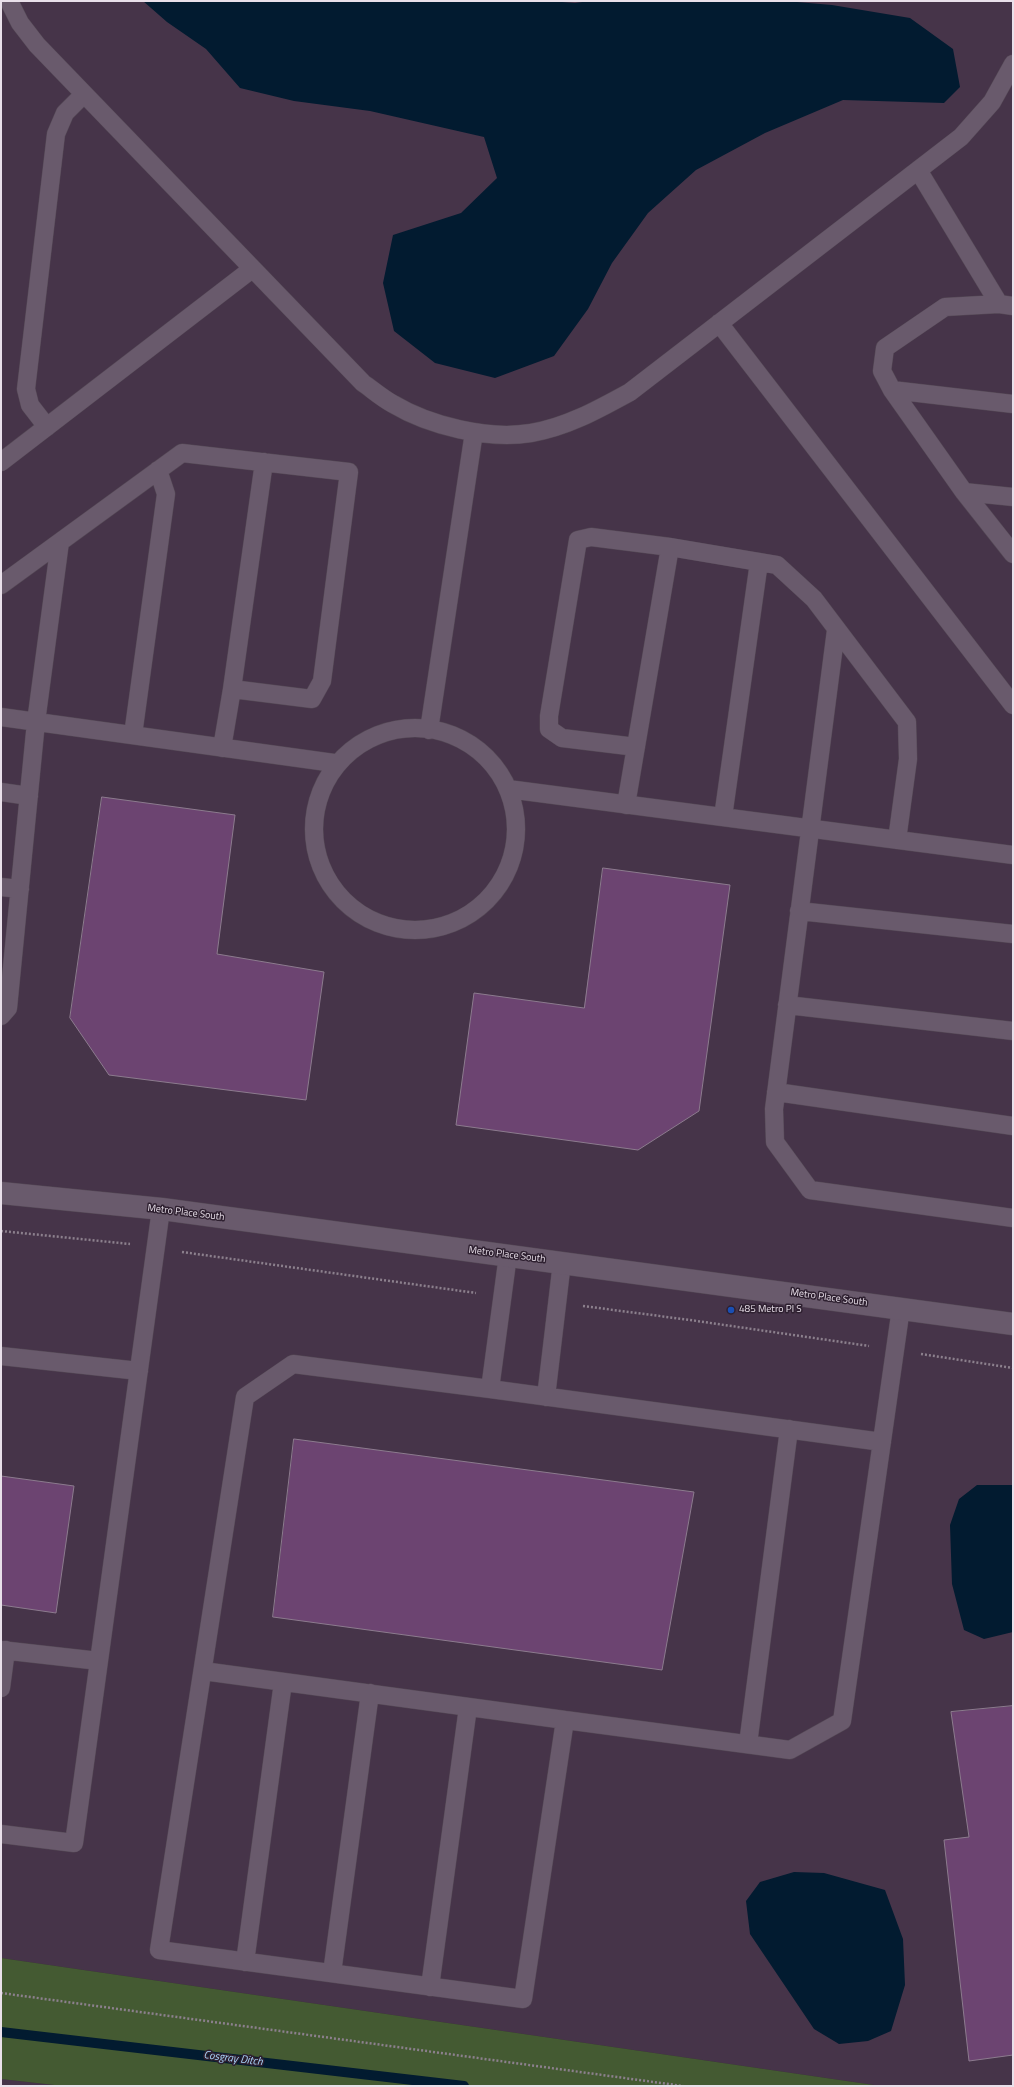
<!DOCTYPE html>
<style>
body{margin:0}
#map{position:relative;width:1014px;height:2087px;overflow:hidden;background:#382a3a;font-family:"Titillium Web",sans-serif}
canvas{display:block}
.frame{position:absolute;inset:0;border:2px solid #e9e0ea;pointer-events:none}
</style>
<div id="map">
<canvas width="1014" height="2087"></canvas>
<div class="frame"></div>
</div>
<script>
const g = document.querySelector('canvas').getContext('2d');
g.lineJoin = 'round';
function fill(path, color) { g.fillStyle = color; g.fill(path, 'evenodd'); }
function strokePath(path, color, width, dash) { g.strokeStyle = color; g.lineWidth = width; g.lineCap = dash ? 'butt' : 'round'; g.setLineDash(dash || []); g.stroke(path); }
function drawText(font, color, halo, rows, align = 'center') {
  g.font = font + ' "Titillium Web",sans-serif'; g.lineWidth = 3; g.setLineDash([]); g.textBaseline = 'middle'; g.strokeStyle = halo; g.fillStyle = color; for (const [text, x, y, turn = 0] of rows) {
    g.save(); g.translate(x, y); g.rotate((+turn || 0) * Math.PI / 180); g.textAlign = isNaN(turn) ? turn : align; if (halo) g.strokeText(text, 0, 0); g.fillText(text, 0, 0); g.restore();
  }
}
fill(new Path2D(`
 M1,1H1013V2086H881L1,1958Z
 M1,2079L63,2086H1Z`), '#463449');
fill(new Path2D(`
 M1,1958L881,2086H63L1,2079Z`), '#445a32');
fill(new Path2D(`
 M143,1H549L575,3L590,1H785L832,5L910,18L953,49L960,87L944,103L843,100L765,133L696,170L648,213L612,263L588,309L554,356L495,378L435,363L394,331L383,283L393,235L461,213L497,178L484,137L370,111L294,101L240,88L206,49L167,22Z
 M977,1485H1013V1632L984,1639L964,1630L952,1584L950,1525L959,1499Z
 M794,1872L824,1873L885,1890L903,1939L905,1985L891,2031L868,2041L839,2044L814,2029L750,1934L746,1901L760,1882Z`), '#021b30');
strokePath(new Path2D(`
 M1,2032L464,2086`), '#021b30', 10);
const building = new Path2D(`
 M102,797L235,815L217,954L324,972L306,1100L109,1075L70,1018Z
 M603,868L730,885L699,1111L638,1150L456,1125L474,993L584,1008Z
 M294,1439L694,1492L662,1670L273,1617Z
 M1,1476L74,1486L56,1613L1,1605Z
 M1013,1706V2055L969,2061L944,1840L969,1837L951,1712Z`);
fill(building, '#6c4471');
strokePath(building, '#8c7b8e', 1);
const lane = new Path2D(`
 M9,1L20,23L37,45L363,383C373,390 382,398 393,404C430,426 488,440 531,433C567,427 599,409 630,392L961,137L992,102L1013,64
 M918,170L999,304L1013,306
 M999,304L945,307L885,348L882,371L892,390L964,492L1013,554
 M719,323L1013,705
 M892,390L1013,404
 M47,427L30,405L26,389L56,134L65,113L84,94
 M1,462L252,269
 M964,492L1013,497
 M1,585L182,453L349,472L322,681L312,699L232,689L222,748
 M836,630L774,1109L775,1142L810,1190L1013,1218
 M232,689L264,462
 M1,717L334,763
 M314 829a101 101 0 1 1 202 0a101 101 0 1 1-202 0Z
 M429,730L474,432
 M133,735L166,494L158,470
 M636,747L562,738L549,729V716L578,540L591,537L670,547L777,565L814,599L907,722L908,759L897,840
 M508,789L1013,855
 M1,792L29,796
 M626,805L670,547
 M723,817L759,562
 M1,887L20,889
 M799,911L1013,934
 M787,1005L1013,1031
 M1,1016L8,1008L36,722L60,542
 M776,1092L1013,1126
 M1,1356L139,1371
 M490,1389L508,1255
 M546,1397L562,1262
 M882,1442L490,1389L293,1364L245,1397L159,1950L523,1999L565,1720L790,1750L842,1721L901,1308
 M1,1650L99,1661
 M203,1671L565,1720
 M1,1688L6,1650
 M748,1744L789,1429
 M1,1834L74,1843L161,1209
 M245,1962L283,1682
 M332,1973L370,1693
 M430,1987L468,1707`);
const street = new Path2D(`
 M1,1193L162,1209L1013,1324`);
strokePath(lane, '#544855', 19);
strokePath(street, '#544855', 23);
strokePath(new Path2D(`
 M1,1231L130,1244
 M182,1252L476,1293
 M583,1306L690,1320L869,1346
 M921,1354L1013,1368
 M1,1993L683,2086`), '#8c808d', 2.5, [2, 2]);
strokePath(lane, '#695a6c', 18);
strokePath(street, '#695a6c', 22);
for (const [x, y, r, color] of [
 [731,1310,4,"#1a4fb4"]
]) { const dot = new Path2D(); dot.arc(x, y, r, 0, 2 * Math.PI); g.fillStyle = color; g.fill(dot); strokePath(dot, '#2e2030', 1.5); }
drawText('10px', '#e9e0ea', '#2e2030', [
 ["Metro Place South",186,1213,7],
 ["Metro Place South",507,1255,7],
 ["Metro Place South",829,1298,8]
]);
drawText('10px', '#e9e0ea', '#2e2030', [
 ["485 Metro Pl S",739,1310]
], 'left');
drawText('italic 11px', '#aad5fb', '#2e2030', [
 ["Cosgray Ditch",233,2059,7]
]);
</script>
